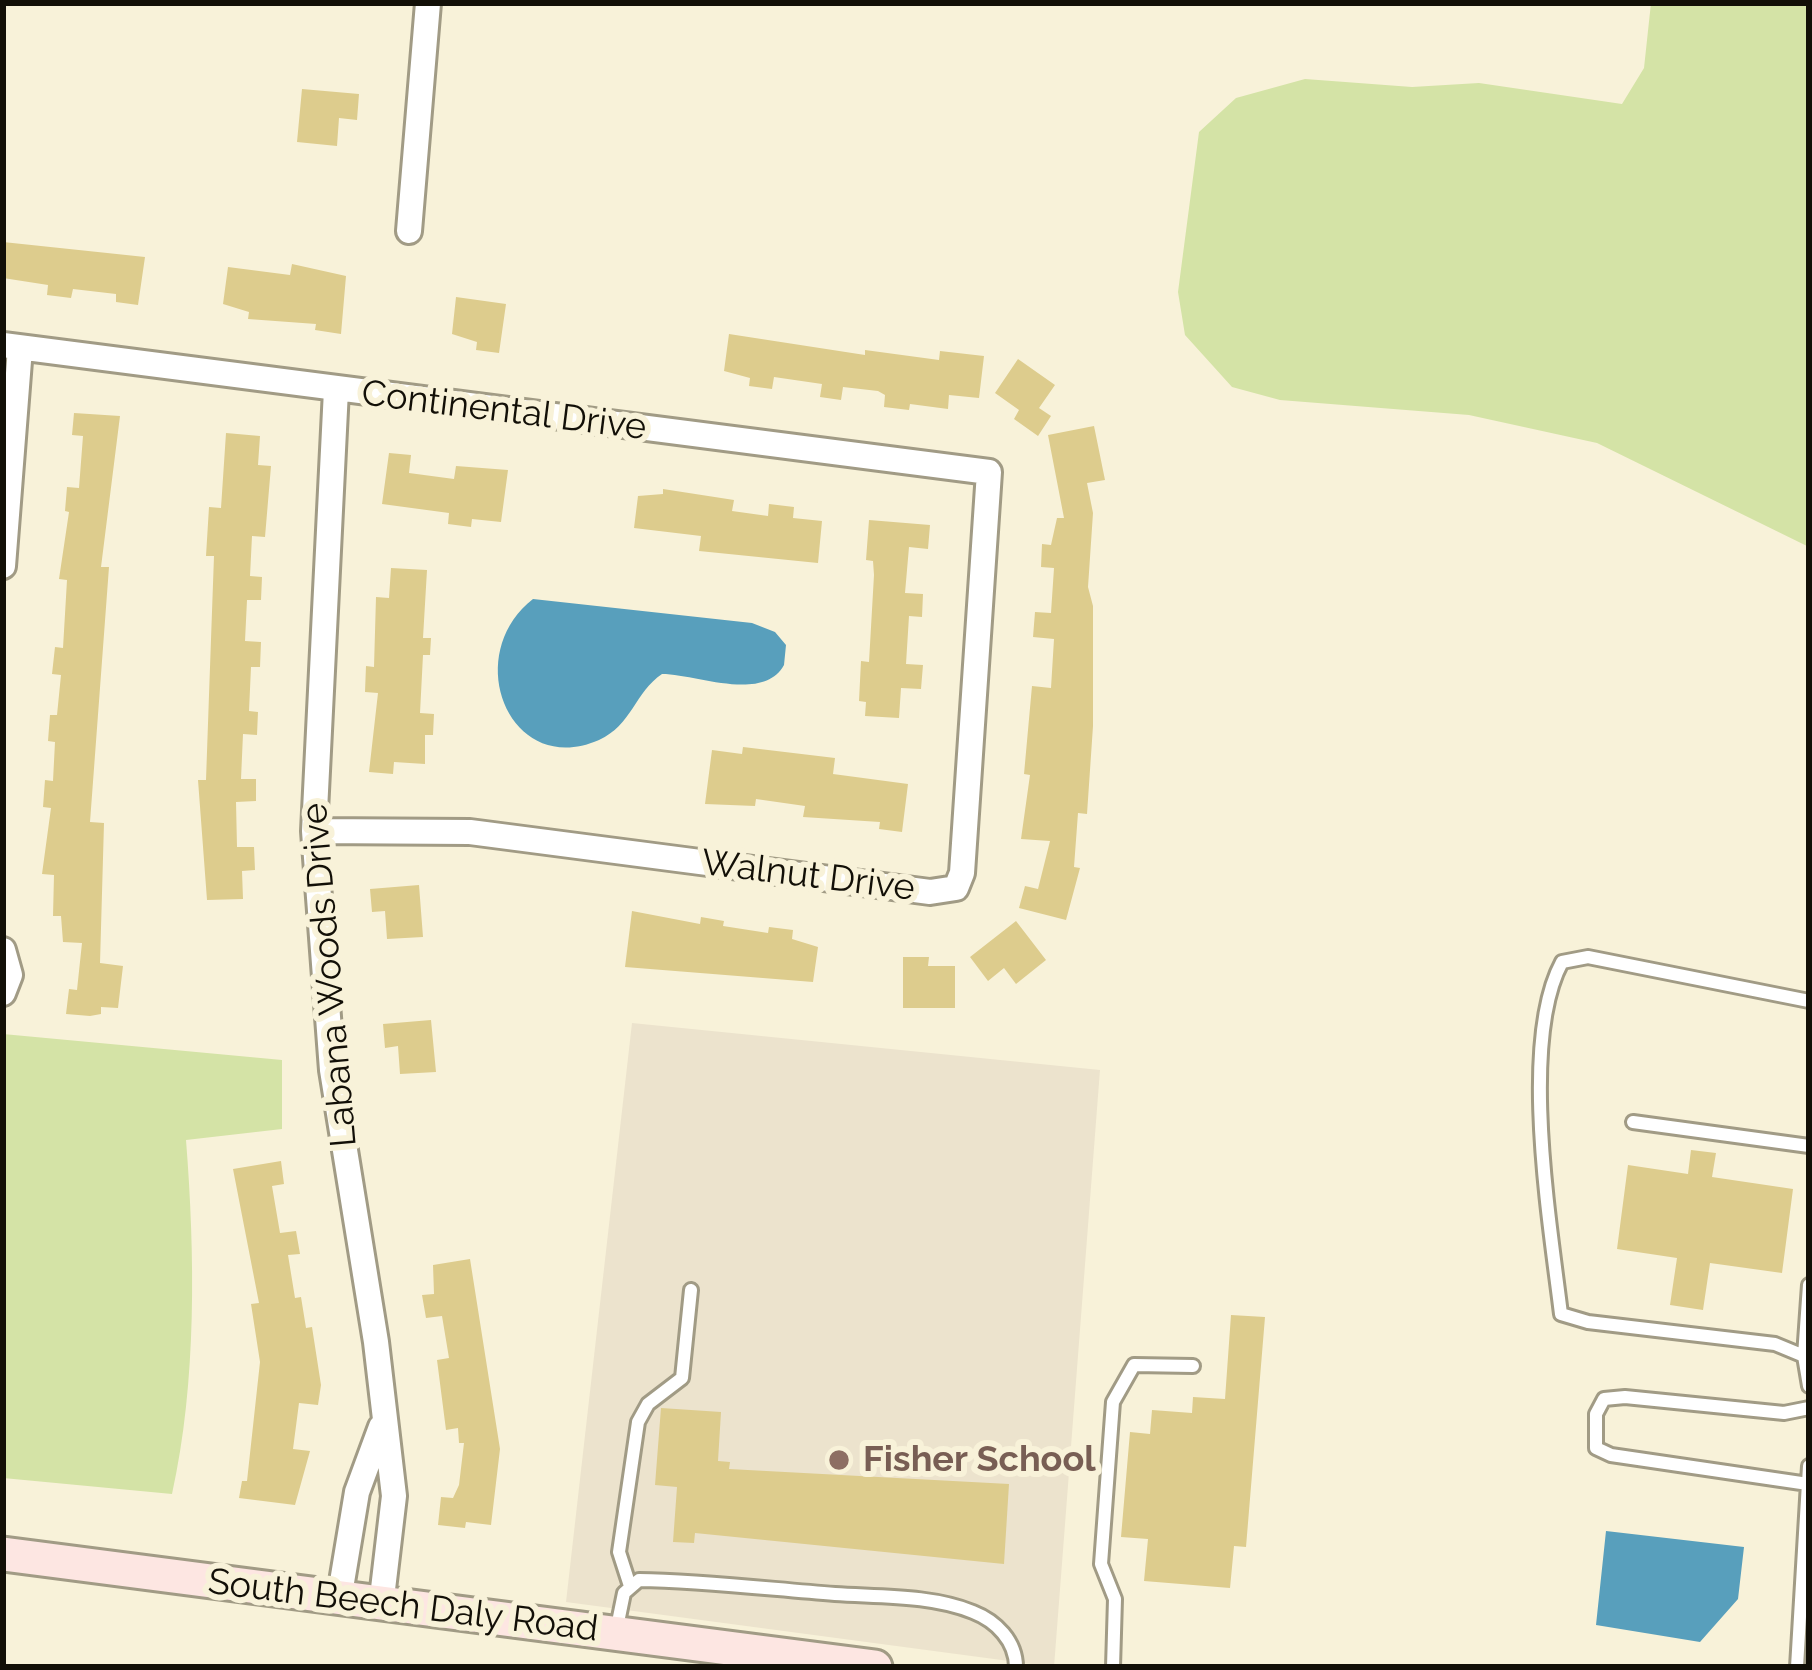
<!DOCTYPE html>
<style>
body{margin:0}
#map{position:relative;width:1812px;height:1670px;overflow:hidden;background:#f8f2d9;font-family:Raleway,sans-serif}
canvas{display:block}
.frame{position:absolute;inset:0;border:6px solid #120f07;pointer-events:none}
</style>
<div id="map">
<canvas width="1812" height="1670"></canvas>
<div class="frame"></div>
</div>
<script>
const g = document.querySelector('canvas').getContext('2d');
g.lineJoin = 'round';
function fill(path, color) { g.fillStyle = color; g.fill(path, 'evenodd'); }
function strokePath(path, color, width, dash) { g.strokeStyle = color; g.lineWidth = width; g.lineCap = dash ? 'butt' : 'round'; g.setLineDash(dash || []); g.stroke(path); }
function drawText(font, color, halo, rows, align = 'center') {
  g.font = font + ' Raleway,sans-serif'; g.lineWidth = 12; g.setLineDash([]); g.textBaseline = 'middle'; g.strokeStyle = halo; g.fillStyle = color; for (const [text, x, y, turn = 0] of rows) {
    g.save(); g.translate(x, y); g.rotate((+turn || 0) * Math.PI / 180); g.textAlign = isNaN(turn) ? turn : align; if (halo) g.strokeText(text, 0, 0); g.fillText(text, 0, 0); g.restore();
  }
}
fill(new Path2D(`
 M632,1023L1100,1070L1054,1667L566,1602Z`), '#ece3cd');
fill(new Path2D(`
 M1651,3H1809V547L1597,443L1469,415L1280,400L1232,387L1185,335L1178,292L1199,132L1236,98L1305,79L1412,87L1479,83L1622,104L1644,68Z
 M3,1034L282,1060V1129L186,1140C195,1254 197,1382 172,1494L3,1478Z`), '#d4e3a6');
fill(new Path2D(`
 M533,599L752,623L775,632L786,645L784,665C763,703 696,674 662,674C635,692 632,725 599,740C510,779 460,656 533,599Z
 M1606,1531L1744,1547L1738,1599L1700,1642L1596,1625Z`), '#589fbc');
fill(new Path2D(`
 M302,89L359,94L357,120L339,118L337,146L297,142Z
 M3,242L145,257L138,305L116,302V294L73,289L71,298L47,295L48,285L3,278Z
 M292,264L346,276L341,334L315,330L316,324L248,319L249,312L223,304L228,267L290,275Z
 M456,297L506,304L499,353L476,350L477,342L452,334Z
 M729,334L865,355V350L939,360L940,351L984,356L979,398L949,395L948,409L910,404L909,410L884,407L885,395L878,391L843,387L841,400L820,397L822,384L774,377L772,389L749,386L750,378L724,371Z
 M1018,359L1055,385L1039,408L1051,416L1038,436L1014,419L1019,410L995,393Z
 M74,413L120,416L101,567H109L90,822L104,823L100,963L123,966L118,1008L101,1007V1014L90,1016L66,1014L69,989L77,990L82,943L63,942L61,916H53L54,875L42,874L51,808L43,807L45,780L53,781L55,742L48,741L50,715H57L61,675L52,674L55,647L63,648L67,580L59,579L69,512L65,511L67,487L79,488L83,436L72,435Z
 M1094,426L1105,480L1087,483L1093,513L1088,587L1093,606V726L1087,814L1078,813L1074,867L1080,868L1066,920L1019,908L1025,886L1038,889L1050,841L1021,839L1030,775L1024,774L1032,686L1051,688L1054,639L1033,637L1035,612L1051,613L1054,568L1041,567L1042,544L1051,545L1057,518H1064L1048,435Z
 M226,433L260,436L258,465L271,466L265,537L252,536L250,576L262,577L261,600H247L245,641L261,642L260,667H251L249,711L258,712L257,735L243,734L241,779H256V801L236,802L237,847H254L255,870L242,871L243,899L207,900L198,780H206L209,695L214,556H206L209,507L221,508Z
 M389,453L411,455L409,473L454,479L456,466L508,470L501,522L472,519L471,527L448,524L449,513L382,504Z
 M663,489L734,500L732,511L768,516L769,504L794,507L793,518L822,521L818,563L699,551L701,536L634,528L638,496L663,494Z
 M869,520L930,525L928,549L909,547L905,593L923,594L922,617L909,616L906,664L923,665L921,689L901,688L899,718L865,716L866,702L859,701L861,661L869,662L874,575L873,561L866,560Z
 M391,568L427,570L423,638H431L430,655H423L420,713L434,714L433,735H425V764L394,762L393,774L369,772L378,693L365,692L366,666L374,667L376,597L389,598Z
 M743,747L835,758L833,774L908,784L902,832L879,829L880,822L803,817L805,806L756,799L755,806L705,804L712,750L742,754Z
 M419,885L423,937L387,939L385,911L372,912L370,889Z
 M632,911L700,924L701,917L724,921L723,926L768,933L769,927L793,930L792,939L818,947L813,982L625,967Z
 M1016,921L1046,960L1016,984L1004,968L988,981L970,957Z
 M903,957H929L928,966H955V1008H903Z
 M431,1020L436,1072L400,1074L398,1046L385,1048L383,1024Z
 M1691,1150L1716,1153L1712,1177L1793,1189L1782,1273L1710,1263L1703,1310L1670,1305L1677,1258L1617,1249L1628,1165L1688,1174Z
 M281,1161L284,1184L272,1186L280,1233L296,1231L300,1254L288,1255L295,1298L301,1297L306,1328L312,1327L321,1385L318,1405L299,1403L293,1449L310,1451L295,1505L239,1498L242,1481H247L260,1362L251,1304L259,1303L233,1169Z
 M470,1259L500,1449L491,1525L466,1522L465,1528L438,1525L441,1497L453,1498L459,1485L464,1443H459L458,1428L446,1430L437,1360L449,1358L442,1316L426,1318L422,1295L434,1294L433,1265Z
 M1231,1315L1265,1317L1246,1547L1234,1546L1230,1588L1144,1581L1148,1539L1121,1537L1130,1432L1150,1434L1152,1410L1192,1413L1193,1397L1225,1399Z
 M661,1408L721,1412L718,1461L730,1462L729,1469L1009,1484L1004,1564L695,1533L694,1543L673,1542L677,1487L655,1485Z`), '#ddcc8d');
const lane = new Path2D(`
 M1633,1122L1809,1146
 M1809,1285L1804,1356L1809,1386
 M1804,1356L1775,1344L1588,1322L1561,1314C1550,1223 1519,1041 1562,962L1588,957L1809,1001
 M1808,1484L1611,1455L1596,1448V1414L1604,1399L1625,1397L1784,1413L1809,1408
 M629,1583L619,1552L638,1422L648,1404L682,1378L691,1290
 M616,1632L624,1593L639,1580C704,1581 769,1589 835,1594C879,1597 932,1595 973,1612C996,1621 1016,1641 1016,1667
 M1113,1667L1115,1599L1101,1564L1113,1402L1134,1365L1193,1366
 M1797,1667L1809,1466`);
const street = new Path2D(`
 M409,231L428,3
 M3,345L989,472L962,873L956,888L930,892L470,832L314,831
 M336,390L314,831L332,1070L376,1342L394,1496L381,1606
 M3,566L20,348
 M3,950L10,975L3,993
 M339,1600L357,1492L381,1427`);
const secondary = new Path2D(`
 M3,1554L875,1667`);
strokePath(lane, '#a19b85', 18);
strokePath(street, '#a19b85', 30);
strokePath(secondary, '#a19b85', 39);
strokePath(lane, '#fff', 12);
strokePath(street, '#fff', 24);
strokePath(secondary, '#fde6e2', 33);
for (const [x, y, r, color] of [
 [839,1460,12,"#8d6e63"]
]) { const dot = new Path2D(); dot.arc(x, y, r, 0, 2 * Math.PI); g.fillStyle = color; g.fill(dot); strokePath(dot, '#f8f2d9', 4.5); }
drawText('36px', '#120f07', '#f8f2d9', [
 ["Continental Drive",504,411,7],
 ["Walnut Drive",808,876,7],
 ["Labana Woods Drive",330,975,-95],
 ["South Beech Daly Road",403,1606,7]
]);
drawText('bold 36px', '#785e54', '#f8f2d9', [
 ["Fisher School",863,1460]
], 'left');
</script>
